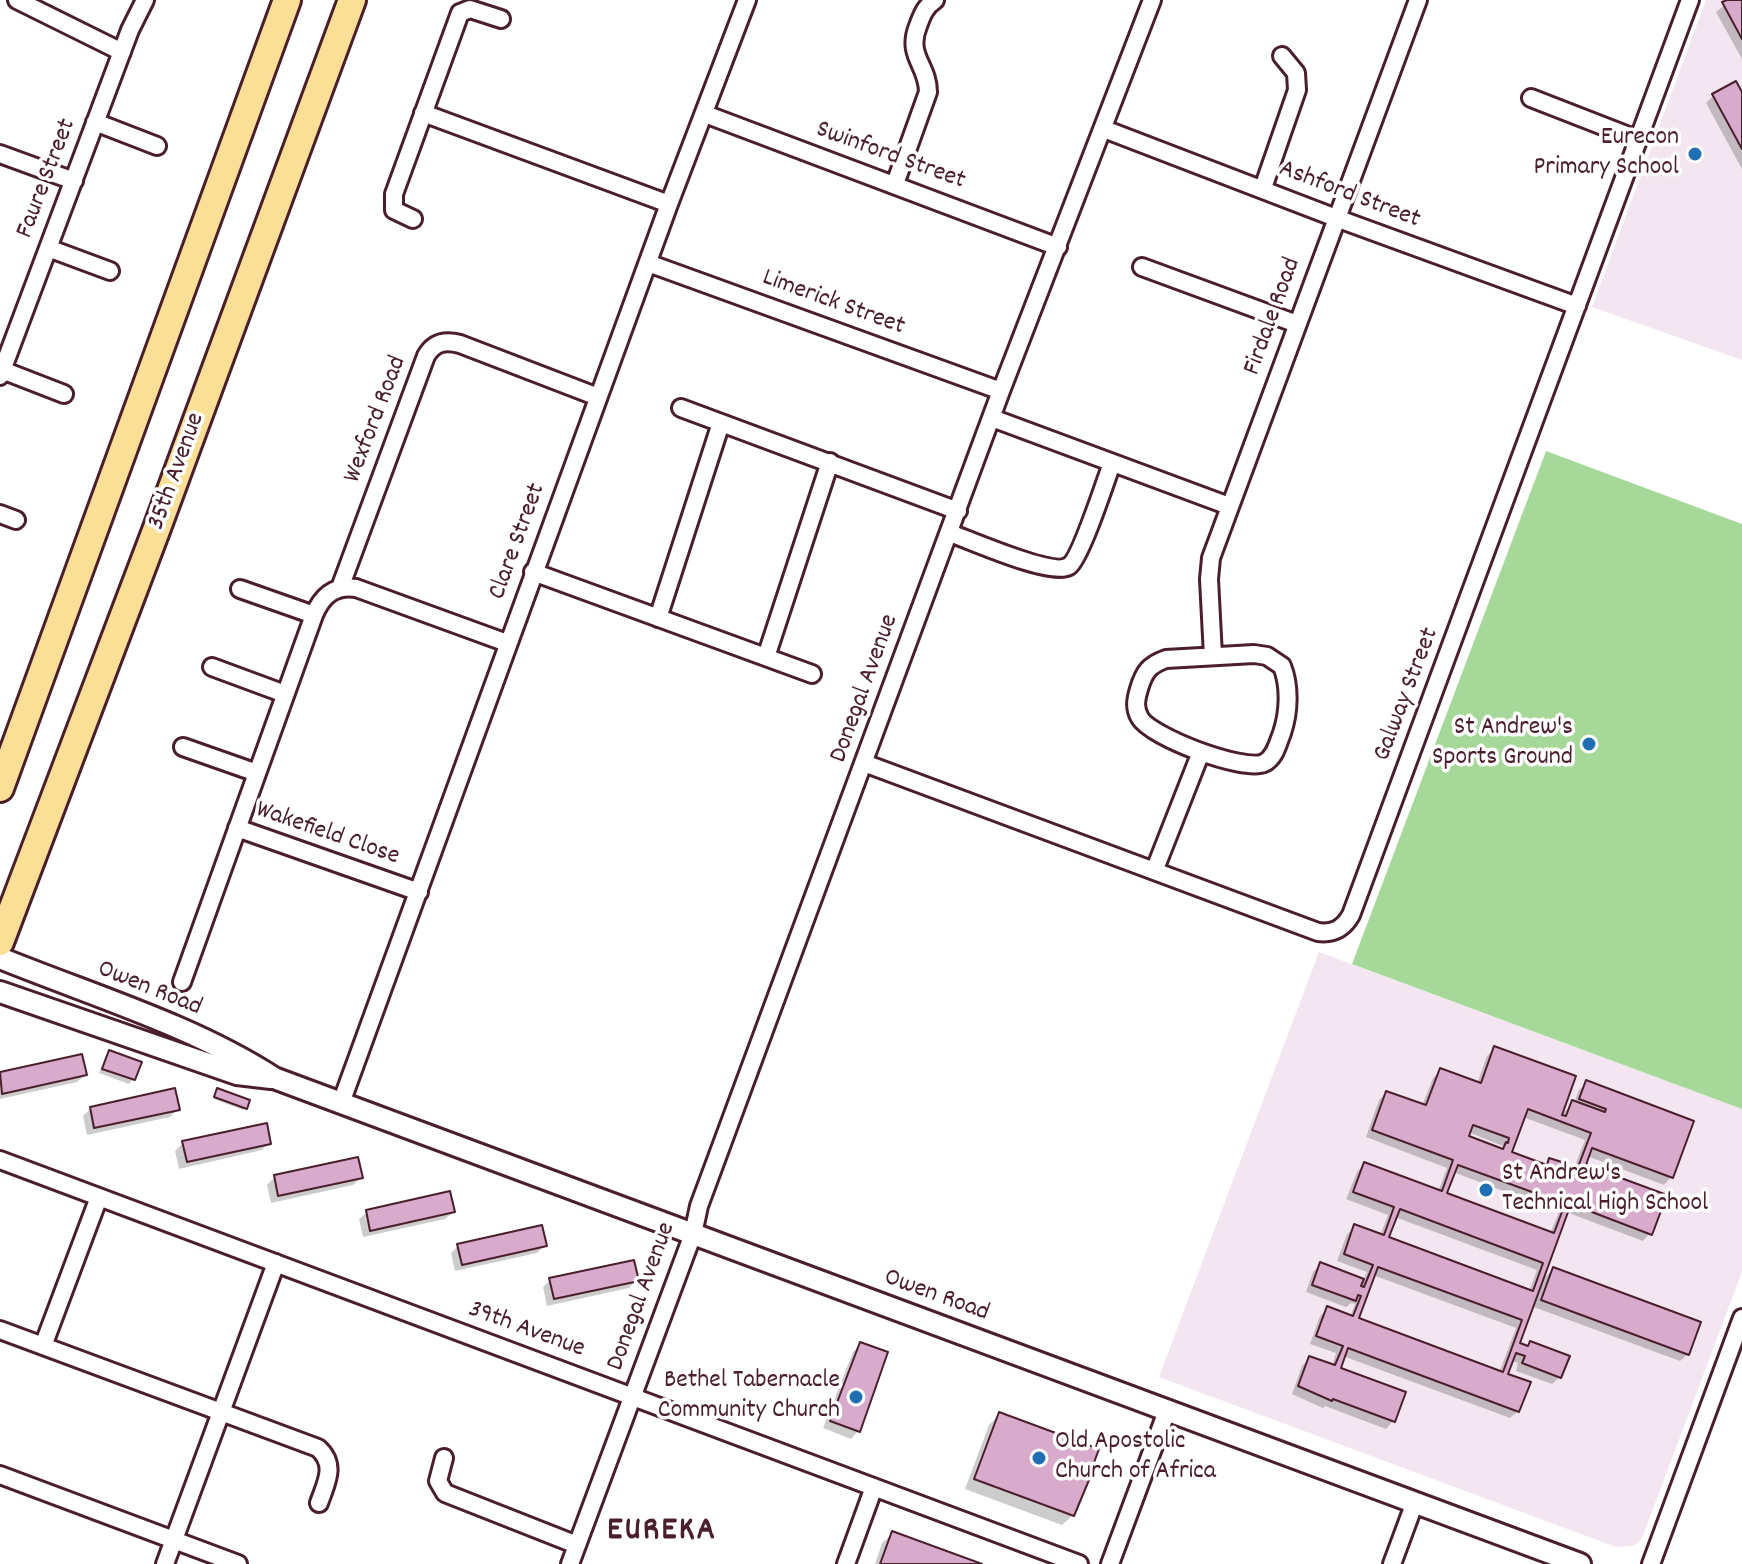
<!DOCTYPE html>
<style>
body{margin:0}
canvas{display:block;background:#fff}
</style>
<canvas width="1742" height="1564"></canvas>
<script>
const g = document.querySelector('canvas').getContext('2d');
g.lineJoin = 'round';
function fill(path, color) { g.fillStyle = color; g.fill(path, 'evenodd'); }
function strokePath(path, color, width, dash) { g.strokeStyle = color; g.lineWidth = width; g.lineCap = dash ? 'butt' : 'round'; g.setLineDash(dash || []); g.stroke(path); }
function drawText(font, color, halo, rows, align = 'center') {
  g.font = font + ' Dekko,sans-serif'; g.lineWidth = 7; g.setLineDash([]); g.textBaseline = 'middle'; g.strokeStyle = halo; g.fillStyle = color; for (const [text, x, y, turn = 0] of rows) {
    g.save(); g.translate(x, y); g.rotate((+turn || 0) * Math.PI / 180); g.textAlign = isNaN(turn) ? turn : align; if (halo) g.strokeText(text, 0, 0); g.fillText(text, 0, 0); g.restore();
  }
}
fill(new Path2D(`
 M1706,0H1742V360L1592,307Z
 M1319,952L1742,1109V1272L1644,1533L1640,1541L1633,1546L1616,1547L1159,1377Z`), '#f3e6f0');
fill(new Path2D(`
 M1546,451L1742,524V1109L1352,964Z`), '#a6d89a');
fill(new Path2D(`
 M1731,0H1742V59L1716,12Z
 M1713,96L1742,97V169L1706,103Z
 M1495,1048L1559,1116L1574,1103L1579,1090L1587,1083L1671,1177L1664,1185L1587,1156L1583,1166L1650,1233L1643,1241L1566,1212L1540,1283L1553,1269L1688,1354L1680,1361L1531,1306L1517,1344L1526,1348L1531,1343L1560,1377L1552,1384L1516,1371L1518,1363L1511,1361L1506,1375L1518,1411L1510,1418L1343,1356L1338,1369L1393,1421L1386,1429L1325,1406L1323,1408L1292,1394L1302,1366L1310,1358L1332,1366L1336,1353L1310,1344L1320,1316L1327,1309L1350,1317L1355,1304L1351,1303L1346,1307L1306,1292L1313,1272L1321,1264L1363,1280L1367,1272L1337,1261L1347,1234L1355,1227L1380,1236L1388,1215L1346,1199L1357,1172L1364,1164L1438,1192L1447,1168L1366,1137L1379,1100L1387,1093L1422,1106L1433,1078L1441,1070L1477,1084L1487,1056ZM1523,1117L1585,1140L1571,1176L1559,1172L1550,1160L1544,1166L1509,1153ZM1468,1132L1503,1146L1501,1150L1466,1137ZM1453,1172L1559,1212L1550,1234L1445,1195ZM1395,1217L1537,1270L1529,1292L1387,1238ZM1373,1275L1516,1328L1499,1373L1356,1320Z
 M109,1052L133,1079L129,1084L99,1073L105,1057Z
 M81,1057L85,1075L77,1082L0,1099V1074Z
 M216,1092L245,1108L243,1110L214,1099Z
 M91,1108L177,1110L170,1117L87,1135L83,1116Z
 M183,1143H269L262,1150L179,1169L175,1151Z
 M275,1177L361,1178L353,1185L271,1203L267,1185Z
 M367,1212H453L445,1219L363,1237L359,1219Z
 M545,1245L537,1253L455,1271L451,1253L458,1246Z
 M550,1280H636L629,1288L547,1306L543,1287Z
 M861,1344L858,1431L851,1439L823,1428L853,1352Z
 M999,1415L1073,1515L1062,1525L965,1489L989,1425Z
 M893,1533L976,1564H875L882,1543Z`), '#0003');
const building = new Path2D(`
 M1727,0H1742V39L1722,2Z
 M1736,81L1742,92V149L1712,94Z
 M1494,1046L1576,1076L1562,1115L1566,1116L1572,1100L1605,1112L1606,1109L1579,1099L1586,1080L1694,1121L1673,1178L1592,1148L1586,1165L1667,1195L1652,1235L1571,1204L1520,1343L1528,1346L1530,1341L1570,1356L1561,1378L1522,1363L1525,1356L1516,1353L1508,1374L1531,1382L1519,1412L1348,1348L1341,1368L1406,1392L1395,1422L1333,1399L1332,1401L1298,1386L1309,1356L1335,1365L1343,1346L1316,1336L1327,1306L1353,1316L1361,1296L1358,1295L1356,1301L1312,1285L1320,1262L1364,1279L1361,1286L1364,1287L1373,1265L1344,1254L1354,1224L1384,1235L1394,1207L1353,1192L1364,1162L1442,1191L1453,1160L1372,1130L1386,1091L1426,1105L1440,1068L1481,1083ZM1528,1109L1591,1133L1575,1175L1562,1170L1565,1163L1549,1158L1547,1165L1512,1152ZM1473,1125L1509,1138L1508,1143L1506,1142L1503,1149L1469,1136ZM1458,1165L1565,1204L1554,1233L1447,1193ZM1400,1209L1543,1263L1533,1291L1389,1237ZM1378,1267L1522,1320L1503,1372L1359,1318Z
 M109,1050L142,1062L135,1080L102,1069Z
 M82,1054L87,1075L2,1094L0,1072Z
 M175,1088L180,1110L94,1128L90,1107Z
 M217,1088L250,1100L247,1109L214,1097Z
 M267,1123L271,1144L187,1162L182,1141Z
 M358,1157L363,1178L278,1196L274,1175Z
 M450,1191L455,1212L370,1231L366,1210Z
 M542,1225L547,1246L462,1265L457,1244Z
 M634,1260L639,1281L554,1299L549,1278Z
 M1553,1267L1701,1322L1689,1355L1541,1300Z
 M860,1342L888,1352L860,1432L830,1421Z
 M999,1412L1099,1449L1092,1468H1094L1074,1516L974,1479Z
 M892,1531L982,1564H880Z`);
fill(building, '#d8abcd');
strokePath(building, '#4a1f2b', 2);
const minor = new Path2D(`
 M17,0L122,52
 M1531,98L1639,140
 M423,113L669,204
 M705,114L1058,247
 M95,122L157,146
 M1104,129L1336,218L1577,306
 M0,154L74,181
 M895,184L928,92C928,65 906,56 918,26C922,15 925,7 935,0
 M1263,188L1297,90L1296,73L1282,56
 M413,219L394,210V194L460,13L470,9L501,19
 M48,248L110,271
 M648,263L1001,391
 M1142,267L1297,324
 M2,370L64,394
 M0,376L130,30L145,0
 M681,408L958,511
 M992,418L1229,506
 M0,514L16,520
 M950,533C970,540 1052,577 1069,566C1080,559 1106,480 1112,463
 M533,572L812,674
 M340,588L426,356C434,342 445,340 460,344L598,397
 M240,589L314,615
 M658,618L721,423
 M1254,654L1267,656L1282,666C1290,686 1289,712 1282,733C1278,743 1275,758 1264,763C1243,772 1151,737 1140,718C1134,708 1136,699 1139,689C1144,672 1149,665 1166,659Z
 M1213,656L1209,579L1211,558L1418,0
 M766,657L830,462
 M212,667L285,694
 M183,747L257,773
 M864,763L1318,932C1333,934 1343,929 1351,915L1690,0
 M237,828L419,892
 M1155,869L1201,752
 M182,982L314,615C322,596 334,585 356,588L507,643
 M341,1103L669,204L747,0
 M0,1160L1079,1564
 M0,1330L318,1448C337,1465 326,1483 319,1503
 M43,1346L99,1197
 M444,1458L438,1481L445,1493L577,1545
 M0,1475L238,1564
 M165,1564L276,1263
 M570,1564L693,1234L699,1206L1001,391L1152,0
 M846,1564L874,1487
 M1110,1564L1167,1411
 M1392,1564L1415,1502
 M1651,1564L1742,1318`);
const tertiary = new Path2D(`
 M0,958C91,995 192,1025 274,1078L1580,1564
 M0,992L237,1074L271,1078`);
const primary = new Path2D(`
 M0,788L287,0
 M0,942L157,528L352,0`);
strokePath(minor, '#4a1f2b', 22);
strokePath(tertiary, '#4a1f2b', 26);
strokePath(primary, '#4a1f2b', 32);
strokePath(minor, '#fff', 16);
strokePath(tertiary, '#fff', 20);
strokePath(primary, '#fbdf96', 26);
for (const [x, y, r, color] of [
 [1695,154,8,"#1f6fb2"],
 [1589,744,8,"#1f6fb2"],
 [1486,1190,8,"#1f6fb2"],
 [856,1397,8,"#1f6fb2"],
 [1039,1458,8,"#1f6fb2"]
]) { const dot = new Path2D(); dot.arc(x, y, r, 0, 2 * Math.PI); g.fillStyle = color; g.fill(dot); strokePath(dot, '#fff', 3); }
drawText('26px', '#4a1f2b', '#fff', [
 ["Eurecon",1679,139],
 ["Primary School",1679,169],
 ["St Andrew's",1573,729],
 ["Sports Ground",1573,759],
 ["St Andrew's",1502,1175,"left"],
 ["Technical High School",1502,1205,"left"],
 ["Bethel Tabernacle",840,1382],
 ["Community Church",840,1412],
 ["Old Apostolic",1055,1443,"left"],
 ["Church of Africa",1055,1473,"left"]
], 'right');
drawText('26px', '#4a1f2b', '#fff', [
 ["Swinford Street",890,157,20],
 ["Faure Street",48,179,-69],
 ["Ashford Street",1349,196,21],
 ["Limerick Street",833,304,20],
 ["Firdale Road",1274,317,-70],
 ["Wexford Road",377,420,-69],
 ["35th Avenue",178,472,-70],
 ["Clare Street",519,542,-70],
 ["Donegal Avenue",866,689,-70],
 ["Galway Street",1408,695,-69],
 ["Wakefield Close",327,835,19],
 ["Owen Road",149,990,22],
 ["Donegal Avenue",643,1297,-70],
 ["Owen Road",936,1297,20],
 ["39th Avenue",526,1331,20]
]);
g.letterSpacing = '2px';
drawText('bold 34px', '#4a1f2b', '#fff', [
 ["EUREKA",662,1533]
]);
g.letterSpacing = '0px';
</script>
